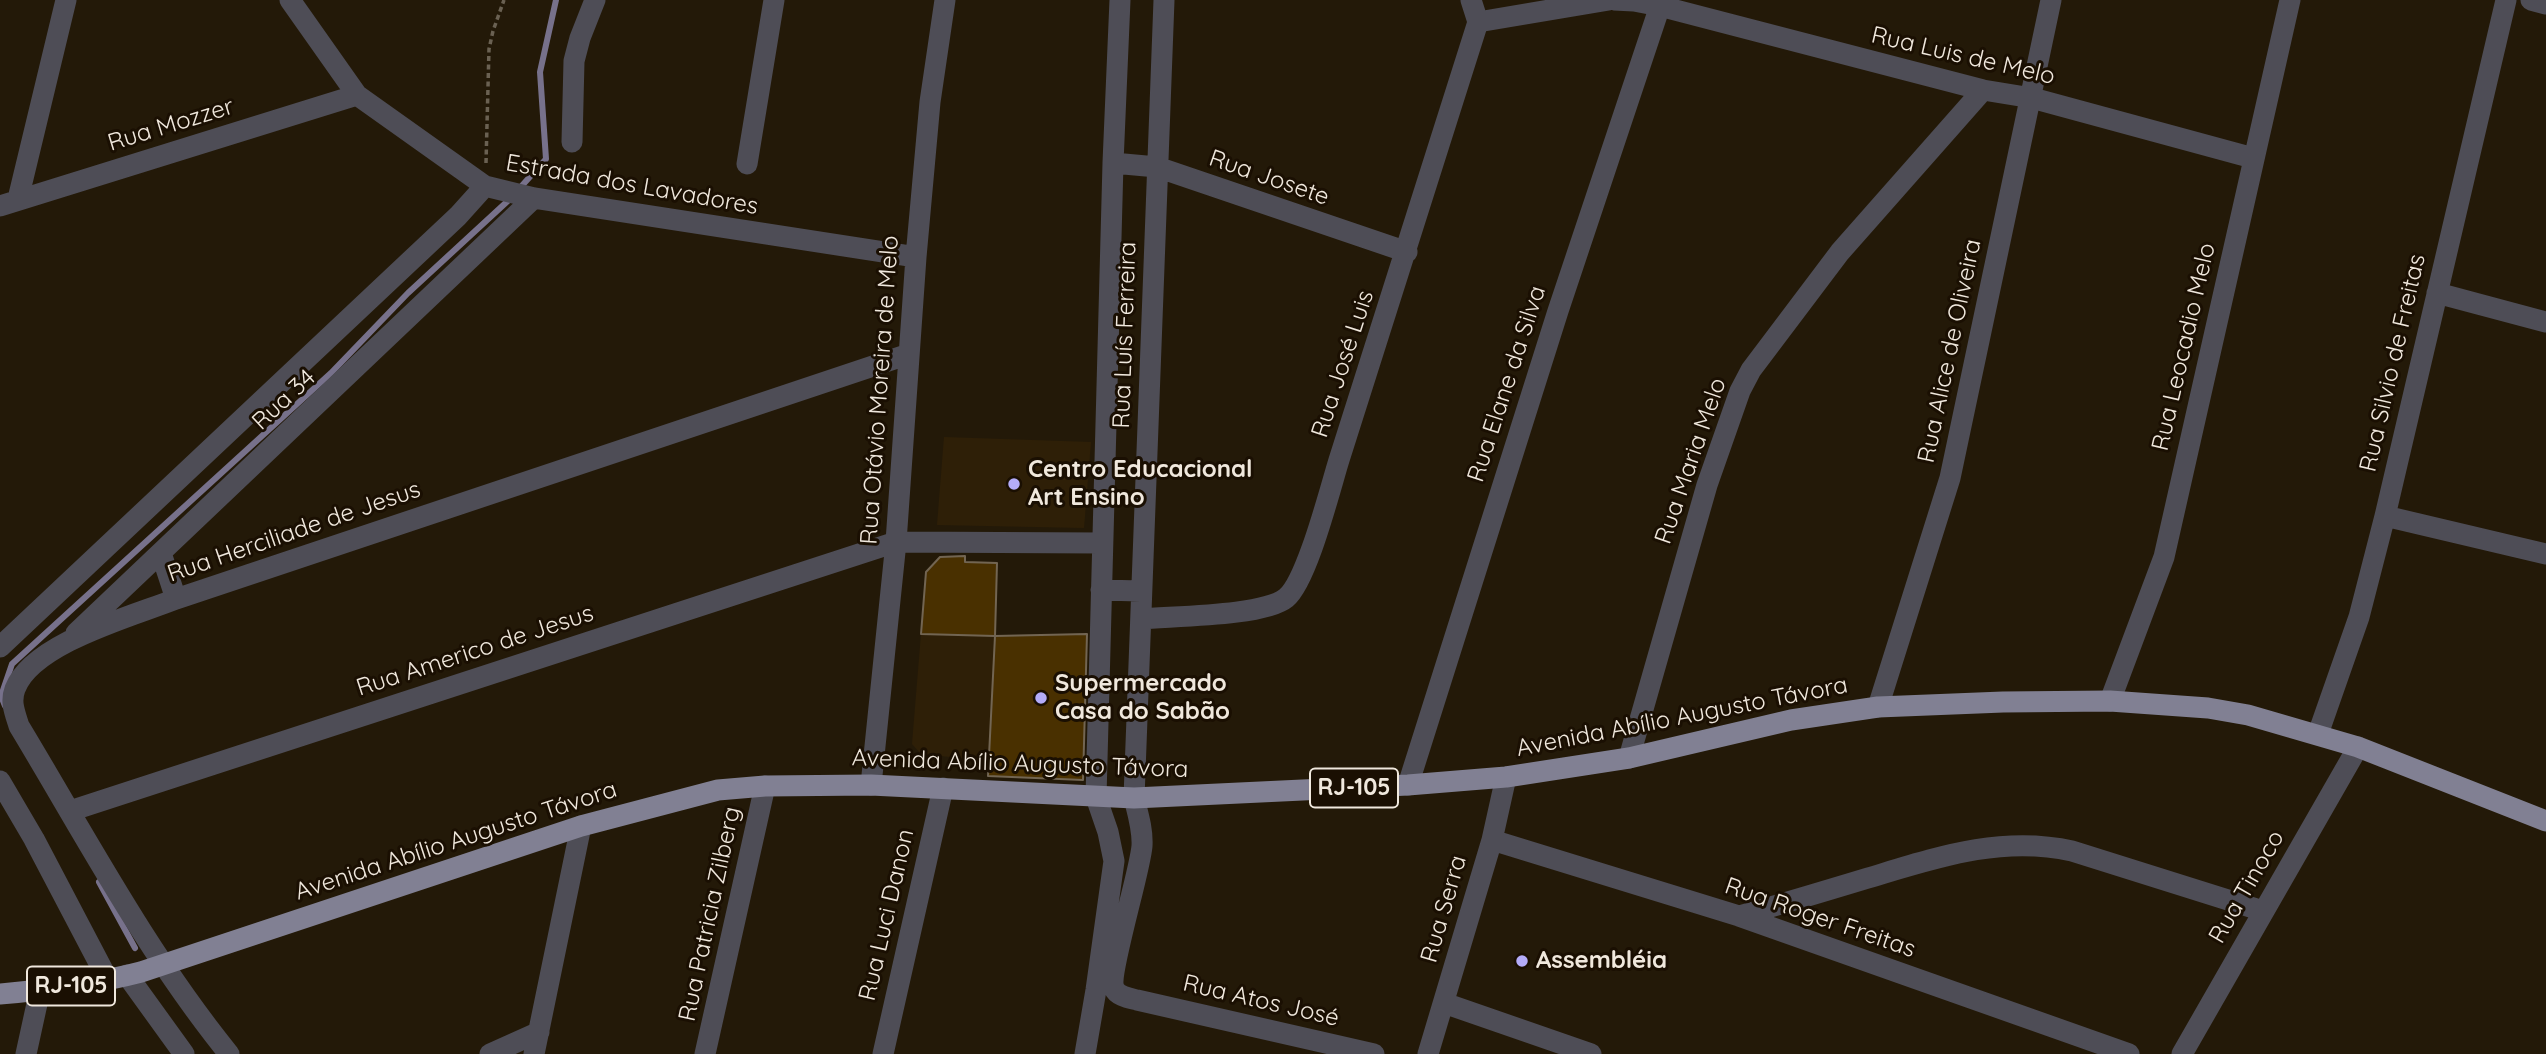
<!DOCTYPE html>
<meta charset="utf-8">
<style>
body{margin:0}
canvas{display:block;background:#231908}
</style>
<canvas width="2546" height="1054"></canvas>
<script>
const g = document.querySelector('canvas').getContext('2d');
g.lineJoin = 'round';
function fill(path, color) { g.fillStyle = color; g.fill(path, 'evenodd'); }
function strokePath(path, color, width, dash) { g.strokeStyle = color; g.lineWidth = width; g.lineCap = dash ? 'butt' : 'round'; g.setLineDash(dash || []); g.stroke(path); }
function drawText(font, color, halo, rows, align = 'center') {
  g.font = font + ' Quicksand,sans-serif'; g.lineWidth = 6; g.setLineDash([]); g.textBaseline = 'middle'; g.strokeStyle = halo; g.fillStyle = color; for (const [text, x, y, turn = 0] of rows) {
    g.save(); g.translate(x, y); g.rotate((+turn || 0) * Math.PI / 180); g.textAlign = isNaN(turn) ? turn : align; if (halo) g.strokeText(text, 0, 0); g.fillText(text, 0, 0); g.restore();
  }
}
fill(new Path2D(`
 M944,437L1091,442L1084,528L937,525Z
 M921,634L995,636L989,761L921,754L912,744Z`), '#2e1f07');
strokePath(new Path2D(`
 M518,190L546,159L540,72L556,0
 M5,706L1,696L12,664L331,373L408,293L511,198
 M99,882L135,948`), '#77718b', 6);
const building = new Path2D(`
 M965,556V562L997,563L995,636L921,634L926,572L940,557Z
 M1087,634L1083,780L988,776L995,636Z`);
fill(building, '#493000');
strokePath(building, '#726552', 2);
strokePath(new Path2D(`
 M486,163L489,49L493,31L504,0`), '#6a6152', 3.5, [5, 3.5]);
strokePath(new Path2D(`
 M290,0L357,95L485,186L534,198L916,257
 M1164,0L1134,798C1138,814 1143,830 1142,846C1140,872 1108,974 1114,988C1117,996 1129,998 1137,1000L1374,1054
 M1614,0L1634,1L1660,6L1983,90L2032,98L2253,158
 M2531,0L2546,4
 M1478,22L1609,0
 M572,142L574,61L580,38L595,0
 M1113,163L1157,167L1407,252
 M747,164L774,0
 M18,199L66,0
 M0,206L357,95
 M2437,293L2546,322
 M2385,516L2546,554
 M161,553L176,599
 M1101,590L1141,591
 M1141,619C1173,616 1264,616 1286,598C1307,581 1330,489 1339,460C1386,314 1432,168 1478,22L1471,0
 M76,633L534,198
 M0,647L458,216L485,186
 M2110,701L2164,557L2290,0
 M1878,707L1950,478L2051,0
 M2318,734L2359,617L2385,516L2506,0
 M1629,758L1707,485L1740,391L1751,370L1840,252L1983,90
 M0,781L34,839L108,980
 M871,785L896,542L916,257L930,102L945,0
 M1408,785L1558,311L1662,0
 M70,811L896,542L1102,543
 M1492,840L1739,916L2129,1054
 M1739,916C1782,904 1825,891 1868,878C1935,858 2001,835 2072,851L2263,911
 M127,975L184,1054
 M1444,1003L1591,1054
 M26,1054L40,990
 M229,1054C147,953 86,837 19,726C15,713 10,702 15,689C32,643 133,616 176,599L909,354
 M490,1054L539,1032
 M534,1054L581,826
 M705,1054L765,786
 M883,1054L943,788
 M1085,1054L1096,990L1114,861L1108,832L1096,797L1113,163L1120,0
 M1428,1054L1492,840L1506,777
 M2182,1054L2358,747`), '#4e4d56', 21);
strokePath(new Path2D(`
 M0,994C47,990 95,984 141,972L581,826L718,790L765,786L871,785L1134,798L1408,785L1506,777L1629,758L1791,720L1878,707L2003,702L2110,701L2208,708L2248,715L2358,747L2546,821`), '#818093', 21);
for (const [x, y, r, color] of [
 [1014,484,7,"#b4acf9"],
 [1041,698,7,"#b4acf9"],
 [1522,961,7,"#b4acf9"]
]) { const dot = new Path2D(); dot.arc(x, y, r, 0, 2 * Math.PI); g.fillStyle = color; g.fill(dot); strokePath(dot, '#1a0f02', 2.5); }
for (const [x, y, w] of [
 [1354,788,88],
 [71,986,88]
]) { const box = new Path2D(); box.roundRect(x - w / 2, y - 19.5, w, 39, 5); g.fillStyle = '#1a0f02'; g.fill(box); strokePath(box, '#f0e8dd', 2); }
drawText('bold 23px', '#f0e8dd', null, [
 ["RJ-105",1354,788],
 ["RJ-105",71,986]
]);
drawText('24px', '#f0e8dd', '#1a0f02', [
 ["Rua Luis de Melo",1963,56,13],
 ["Rua Mozzer",171,125,-17],
 ["Rua Josete",1269,178,19],
 ["Estrada dos Lavadores",632,185,10],
 ["Rua Luís Ferreira",1125,335,-88],
 ["Rua Leocadio Melo",2184,347,-77],
 ["Rua Alice de Oliveira",1950,351,-78],
 ["Rua Silvio de Freitas",2393,363,-77],
 ["Rua José Luis",1343,364,-72],
 ["Rua Elane da Silva",1507,384,-72],
 ["Rua Otávio Moreira de Melo",880,390,-86],
 ["Rua 34",284,400,-43],
 ["Rua Maria Melo",1691,461,-71],
 ["Rua Herciliade de Jesus",294,532,-19],
 ["Rua Americo de Jesus",475,651,-18],
 ["Avenida Abílio Augusto Távora",1682,717,-11],
 ["Avenida Abílio Augusto Távora",1020,764,2],
 ["Avenida Abílio Augusto Távora",456,841,-18],
 ["Rua Tinoco",2247,887,-60],
 ["Rua Serra",1444,909,-74],
 ["Rua Patricia Zilberg",710,914,-78],
 ["Rua Luci Danon",887,915,-77],
 ["Rua Roger Freitas",1820,918,19],
 ["Rua Atos José",1261,1001,13]
]);
drawText('bold 24px', '#f0e8dd', '#1a0f02', [
 ["Centro Educacional",1028,470],
 ["Art Ensino",1028,498],
 ["Supermercado",1055,684],
 ["Casa do Sabão",1055,712],
 ["Assembléia",1536,961]
], 'left');
</script>
